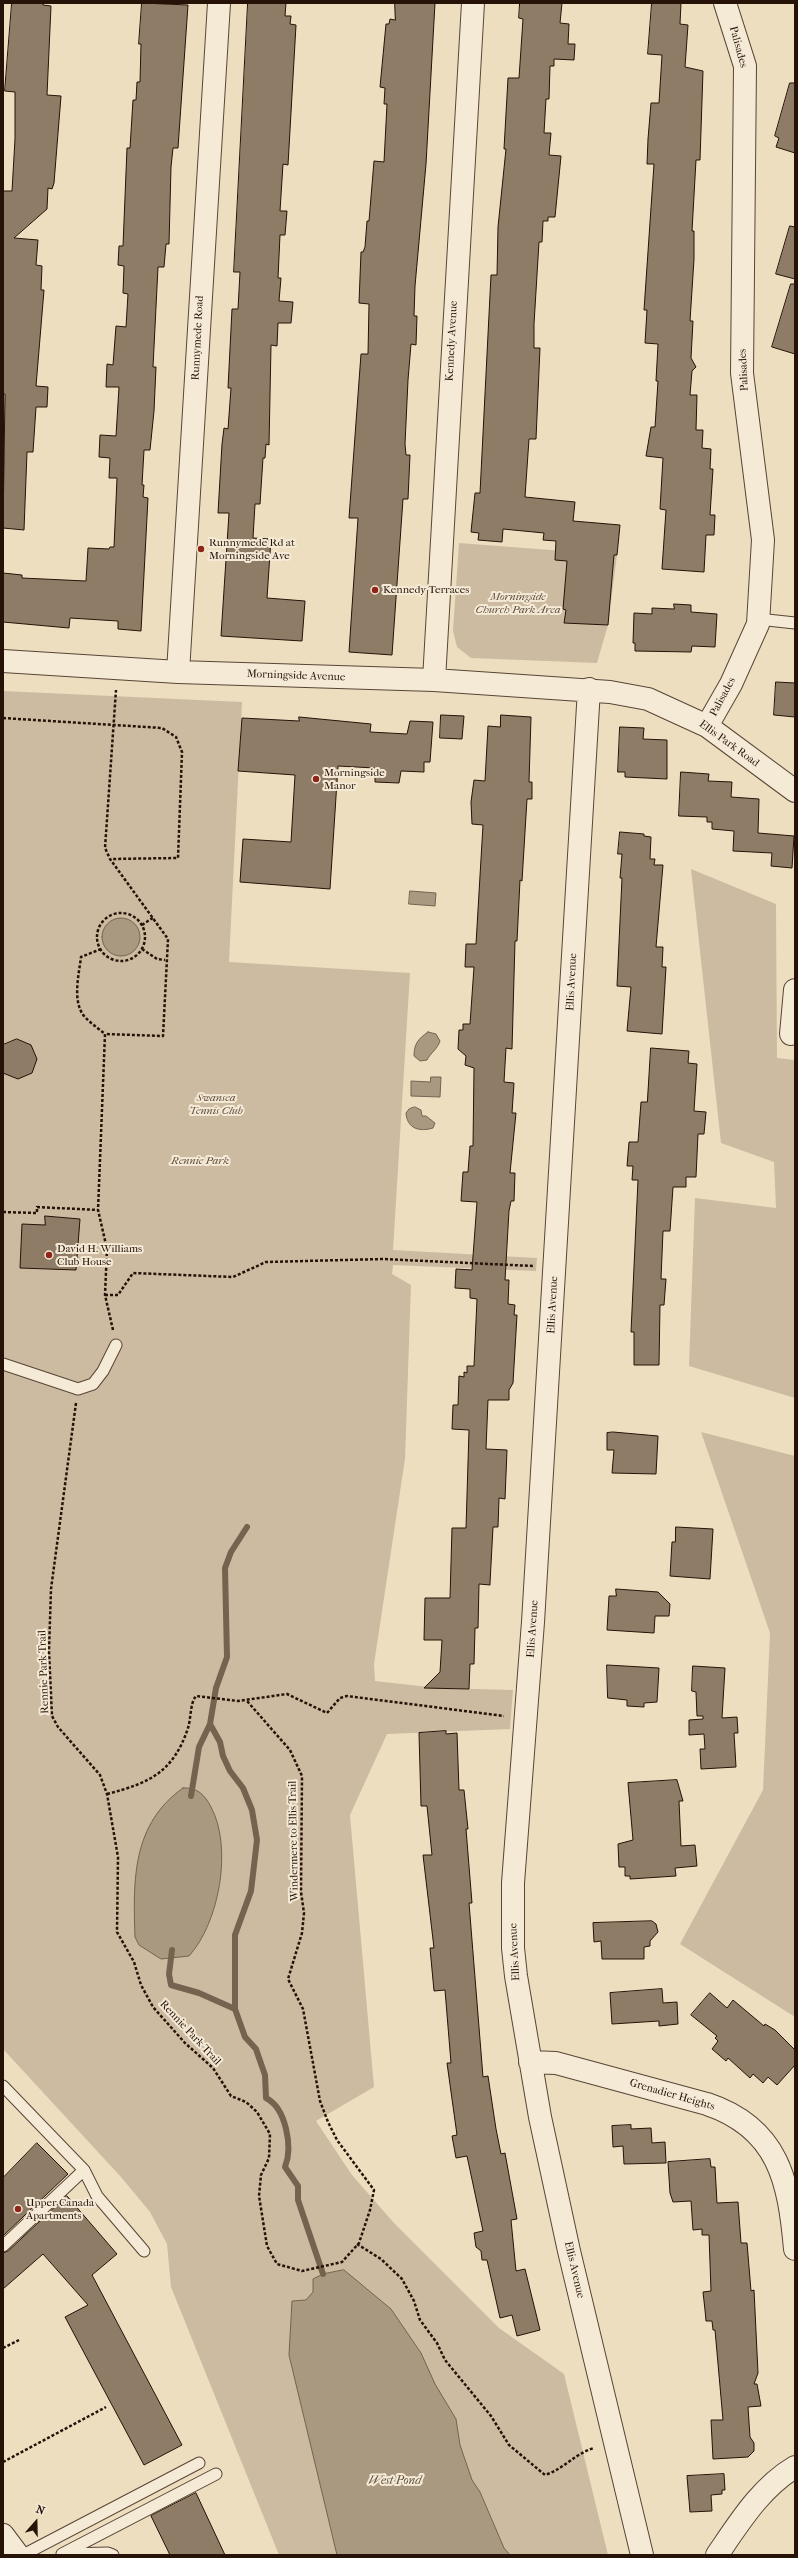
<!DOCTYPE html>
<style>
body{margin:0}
#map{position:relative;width:798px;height:2558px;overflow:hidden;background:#eedec0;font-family:"IM FELL French Canon",serif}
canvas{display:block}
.frame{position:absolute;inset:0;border:4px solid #261207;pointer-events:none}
.north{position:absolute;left:16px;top:2502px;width:40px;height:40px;-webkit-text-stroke:3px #f4ead6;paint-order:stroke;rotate:20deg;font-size:11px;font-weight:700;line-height:16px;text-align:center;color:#261207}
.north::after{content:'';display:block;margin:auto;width:14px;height:18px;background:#261207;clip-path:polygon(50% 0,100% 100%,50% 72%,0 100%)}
</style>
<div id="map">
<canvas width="798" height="2558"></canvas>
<div class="frame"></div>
<div class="north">N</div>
</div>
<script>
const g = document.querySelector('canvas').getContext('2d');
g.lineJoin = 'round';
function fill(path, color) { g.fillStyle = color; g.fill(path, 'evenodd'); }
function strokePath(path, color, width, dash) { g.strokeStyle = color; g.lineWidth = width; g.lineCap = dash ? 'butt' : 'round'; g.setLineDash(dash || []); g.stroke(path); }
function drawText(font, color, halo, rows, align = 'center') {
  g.font = font + ' "IM FELL French Canon",serif'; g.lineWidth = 4; g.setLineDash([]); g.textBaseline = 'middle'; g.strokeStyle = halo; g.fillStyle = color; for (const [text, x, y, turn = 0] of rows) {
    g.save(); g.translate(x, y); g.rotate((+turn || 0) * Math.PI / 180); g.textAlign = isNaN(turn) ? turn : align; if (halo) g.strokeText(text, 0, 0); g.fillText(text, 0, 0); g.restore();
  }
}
fill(new Path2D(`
 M459,543L617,555L608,625L597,663L471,658L457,647L453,631Z
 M3,691L242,702L229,962L410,973L393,1250L537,1258L536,1271L393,1265L392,1274L411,1285L405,1459L374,1664L375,1681L438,1688L513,1690L510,1729L387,1734L350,1815L374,2087L316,2121L352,2175L394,2223L499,2328L564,2374L608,2555H279L171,2287L167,2244L150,2212L121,2177L3,2049Z
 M691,869L776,904L777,1058L795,1060V1398L689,1366L695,1198L776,1208L774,1162L721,1143Z
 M701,1432L795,1456V2017L680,1944L763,1790L770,1633Z`), '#ccbba1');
const water = new Path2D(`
 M410,891L436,893L435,906L409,904Z
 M102 937a19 19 0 1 1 38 0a19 19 0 1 1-38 0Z
 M428,1032L436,1034L440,1041C437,1050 431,1052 427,1060L420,1061L414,1056C414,1044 418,1039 428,1032Z
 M431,1077H441L440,1097L411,1096V1081L430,1082Z
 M415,1107L421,1110L422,1116H426L435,1123L433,1128C420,1132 407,1129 406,1113L409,1109Z
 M183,1788C197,1787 205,1795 211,1807C233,1848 219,1923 189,1956L161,1959L139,1945L135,1937C133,1880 132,1824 183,1788Z
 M344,2270L391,2309L421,2353L435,2384L456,2419L460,2445L472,2480L480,2492L504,2548L510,2555H337L289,2355L292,2301L306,2300L313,2292V2279L323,2274Z`);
fill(water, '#aa9981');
strokePath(water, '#756350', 1);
strokePath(new Path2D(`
 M210,1724L220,1742L223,1756L230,1771L243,1788L252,1810L257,1840L251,1891L235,1935V2009L245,2037L256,2049L258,2055L265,2075L266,2098C286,2108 293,2147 285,2167L298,2186V2200L323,2274
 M191,1796L199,1747L210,1724L216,1688L227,1657L225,1568L231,1552L247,1527
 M172,1950L169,1974L171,1985L199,1993L235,2009`), '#756350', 6);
const building = new Path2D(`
 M12,3H43V5L51,6L47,95L61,96L54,183L52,189L48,188L47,209L14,238L38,240L36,265L42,266L41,290H44L36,386L48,387L47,407H36L33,452H27L24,530L3,528L5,394H3V191H12L15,139V92L5,91Z
 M142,3L188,5L178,148H173L171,167L169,244H166L164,267H158L153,367H156L154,411L150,450H144L142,485H144L143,497L148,498L141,631L118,629V621L70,618L69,628L3,622V573L22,575V578L86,581L88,548L109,549L110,547H114L117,478H109L110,458L99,457L100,435L116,436L119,387H106L107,364L113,365L116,326L126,327L128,294L123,293L124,266L118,265L119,246H123L127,148H130L133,100H136L137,82H140L141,44H139Z
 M248,3H286L285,16H291L290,24L296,25L288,165L283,164L280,211H287L285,235H280L278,278H281L279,301L293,302L291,323H278L277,346L271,345L269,445L266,444L265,458H263L260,504H255L253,538L271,539L267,598L305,601L302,641L221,636L229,513H218L222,444L224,428L228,429L231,388H228L232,309H238L240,272H234Z
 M395,3H435L426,164L415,286L414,316H417L416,345L411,344L408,380L405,444L406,455H410L408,499H403L392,655L349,652L358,518H349L361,354H368L369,304L359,303L361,252H363L365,247L367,221H369L374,161L384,162L387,104H384L385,88L380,87L386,24H389L390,19L395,20Z
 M520,3H562L560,23L569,24L568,44H575L574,60L554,59V66H550L549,99H546L544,133H551L549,155L561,156L555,217H548V221H543L542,242H539L534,324V348H540L536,439H529L525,497L575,502L573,521L620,525L617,555H614L608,625L564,623L566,610L563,609L567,561L555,560L556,541L543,540L544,533L503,529L502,542L478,540L479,533L471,532L475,493H480L491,275H497L498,227L506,149H504L508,78H519L523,19L519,18Z
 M652,3H681L680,24L688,25L685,67L703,71L700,160H696L692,231H694V259L690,321H693L691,358L696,367L692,371L690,395H697L696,430H703L702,448L711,449L710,469H713L710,515H715L714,535H706L704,572L662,569L666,510L660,509L663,458L646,456L651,427H655L658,381H656L658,344L645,343L647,310H644L654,164H647L648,139L651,103H659L662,55L648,54Z
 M790,83H795V153L776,147L779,138L775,136Z
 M790,226L795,227V279L776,274Z
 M791,284H795V354L772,347Z
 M674,604L691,605V612L717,614L715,647L692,646L691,652L635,651V643H633L634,613L652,614V608L674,609Z
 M776,682L795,683V717L774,715Z
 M441,715L464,716L462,739L440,738Z
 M501,715L531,717L529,782H532V799H527L522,881L520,880L517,941H515L512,1049L506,1048L504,1082L514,1083L512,1113H516L510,1173H515L514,1201H511L509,1211L505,1280H509L508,1304L515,1305L514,1315H517L513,1383L509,1390V1400H488L486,1449L507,1450L505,1499L499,1498L498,1527H493L490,1583V1585L479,1584L478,1628H475L474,1664H470L469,1689L424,1688L440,1672L442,1640H424L425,1598H450L452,1528H466L469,1430L452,1429L453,1405H458L459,1376L464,1377V1372L467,1373V1366H474L477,1299L470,1298V1289L455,1288L456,1269L472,1270L477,1202L461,1201L463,1172H468L470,1146H473L474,1068L465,1065L466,1056L458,1049L459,1030H463V1024H470L474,967H465L466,944H476L483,825L472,824L471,802L474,780L485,781L488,726L500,727Z
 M299,717L371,724L370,732L407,734L410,721L433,722L430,762H424V772L401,771L399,783L375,782V768L338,766L330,889L240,882L243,839L291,842L295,775L238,771L242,718L299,721Z
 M620,727L644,728L643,739L667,740V779L625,777V772H618Z
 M681,772L709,774L708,781L732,782L731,797L759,799L758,833L794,836L792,868L771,866L772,853L733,851L734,831L712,829V822H707V817L679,816Z
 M620,832L644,834V836L651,837L650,859H655L654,865H663L656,947H663L662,967H666L662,1034L627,1031L631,987L617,986L622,878H620L622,854H618Z
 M17,1039L31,1045L37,1059L32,1073L18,1079L3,1073V1045Z
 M651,1048L689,1051L688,1063L697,1064L694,1111L706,1112L704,1134H698L696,1177H686V1187H673L670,1231H663L661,1279H666L664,1305H660L659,1365H634V1332H631L638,1180H632L633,1166H627L629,1142H638L641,1102H647Z
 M45,1216L80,1219L76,1270L20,1268L22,1224L45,1225Z
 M613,1432L658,1436L656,1474L612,1473L614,1450H607V1433Z
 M676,1527L713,1529L710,1579L670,1576L672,1542H675Z
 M616,1589L658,1592L670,1604L669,1616H655L654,1633L607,1630L609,1596H616Z
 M607,1665L659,1668L657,1702L644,1703V1707L627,1706V1700L608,1698Z
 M693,1666L725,1668L722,1718L737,1717L738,1733H734L736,1767L701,1769L700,1749H705L704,1734L689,1735V1720L703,1719V1716H697L696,1692L692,1691Z
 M446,1731V1734L457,1733L459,1790H464L468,1829H466L472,1903H469L483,2077L488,2076L496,2129L501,2154L505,2153L517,2219L511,2220L516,2271L525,2269L540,2330L517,2336L512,2315L500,2318L487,2260H482L481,2251L476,2247L474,2233L483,2231L467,2156L456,2158L452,2136L457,2135L447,2063H451L445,1990L434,1991L430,1948H434L423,1855H432L427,1806H421L419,1733Z
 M677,1780L683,1801H679L681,1846L695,1845L697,1866L675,1868L676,1876L630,1879V1876H625V1867H619L618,1844L633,1840L628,1783Z
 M652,1921L656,1924L658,1932L650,1941V1946L644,1947V1959H602L601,1941L594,1942L593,1923Z
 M662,1989L663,2003L677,2002L678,2024L659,2026V2021L612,2024L610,1993Z
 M710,1993L727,2008L733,2000L764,2026L765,2024L775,2030L795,2050V2065L777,2085L768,2077L763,2083L753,2074L750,2078L728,2058L726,2061L712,2049L718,2041L715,2038L717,2036L691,2015Z
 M631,2125V2129L651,2128L652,2143L665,2142L666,2163L624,2164L623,2146L613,2147L612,2126Z
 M37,2143L68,2174L3,2236V2178Z
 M710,2159L711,2167H715L717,2203L738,2202L741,2243H747L751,2291L754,2290L758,2373L754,2384H757L761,2406L748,2407L750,2437L754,2443V2451L748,2457L713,2459L711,2420H723L715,2330H713L712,2321H706L705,2310L703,2292L711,2291L709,2235H702V2229L693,2230L691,2201L673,2202L670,2193L668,2162Z
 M67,2196L117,2254L92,2275L182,2445L144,2465L65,2317L88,2305L43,2254L3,2289V2253L8,2251Z
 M724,2474L725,2490H722V2494L711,2495L712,2511L690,2512L687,2476Z
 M196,2493L225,2555H170L151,2516Z`);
fill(building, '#8e7c67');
strokePath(building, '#261207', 1);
const service = new Path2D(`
 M758,619L795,623
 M3,1364L78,1389L93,1384L103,1371L116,1345
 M3,2086L84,2170L3,2246
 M84,2170L97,2196L144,2251
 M62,2554L216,2474
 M65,2554L108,2553L113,2555
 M23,2555L199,2463`);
const minor = new Path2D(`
 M3,661L178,672L434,680L610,692L648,699L707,726L795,791
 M178,672L219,3
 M434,680L473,3
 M589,689L533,1622L513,1883V1948L516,1976L540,2117L569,2251L642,2555
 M707,726L731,684L758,624L763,540L742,373L745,66L725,3
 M791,1034L795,990
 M530,2062L556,2063L707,2104C779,2128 789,2182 795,2249
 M3,2535L18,2555
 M717,2555C739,2523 761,2487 795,2467`);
strokePath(service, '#584535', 13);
strokePath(minor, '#584535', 24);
strokePath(new Path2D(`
 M3,718L162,728L176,737L182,752L178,858L111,859
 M97 937a24 24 0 1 1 48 0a24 24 0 1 1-48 0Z
 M142,925L154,917
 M101,949L81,957C79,974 72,1001 84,1016C90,1023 98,1028 105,1034
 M142,949L157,959L165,960
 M3,1212L37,1213V1207L98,1210
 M105,1295H118L133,1273L233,1277L266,1262L383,1259L533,1266
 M113,1330L105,1295L107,1249L98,1210L105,1034L163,1036L168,939L110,859L105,848L116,690
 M76,1403L51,1589L49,1651L52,1716L58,1727L100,1775L107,1794L118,1857L117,1932L134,1962L141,1985L153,2007L185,2043L213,2068L231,2096L246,2102L257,2112L270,2134L269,2158L261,2175L259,2196L267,2246L277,2264L302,2271L342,2262L359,2243L370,2210L374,2190L337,2140L328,2122L320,2101L303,2009L288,1979L302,1933L304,1913L301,1892L302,1776L290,1750L247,1701
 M107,1794C149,1783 173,1773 188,1728C191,1719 190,1703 196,1696L238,1701L287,1694L327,1713L340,1698L347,1696L504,1716
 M357,2244L381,2259L402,2279L414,2301L420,2320L437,2343L445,2360L491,2416L509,2445L545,2475C564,2469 574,2454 594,2448
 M3,2348L19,2340
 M3,2462L106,2407`), '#261207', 2.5, [3, 2]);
strokePath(service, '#f4ead6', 11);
strokePath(minor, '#f4ead6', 22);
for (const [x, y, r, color] of [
 [201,549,4,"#8f2418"],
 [375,590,4,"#8f2418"],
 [316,779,4,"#8f2418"],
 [49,1255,4,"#8f2418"],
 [18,2209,4,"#8f2418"]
]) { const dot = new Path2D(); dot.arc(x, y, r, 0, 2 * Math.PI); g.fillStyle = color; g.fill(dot); strokePath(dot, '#f4ead6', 1.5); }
drawText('11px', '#261207', '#f4ead6', [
 ["Palisades",738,47,75],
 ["Runnymede Road",198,338,-87],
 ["Kennedy Avenue",452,341,-87],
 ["Palisades",744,370,-93],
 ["Morningside Avenue",296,676,2],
 ["Palisades",723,697,-62],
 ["Ellis Park Road",729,744,36],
 ["Ellis Avenue",572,982,-87],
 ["Ellis Avenue",553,1305,-87],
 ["Ellis Avenue",533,1629,-86],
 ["Rennie Park Trail",44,1672,-92],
 ["Windermere to Ellis Trail",294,1841,-91],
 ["Ellis Avenue",515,1952,-93],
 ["Rennie Park Trail",190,2033,47],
 ["Grenadier Heights",672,2095,16],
 ["Ellis Avenue",574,2270,77]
]);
drawText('11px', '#261207', '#f4ead6', [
 ["Runnymede Rd at",209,543],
 ["Morningside Ave",209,556],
 ["Kennedy Terraces",383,590],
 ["Morningside",324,773],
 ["Manor",324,786],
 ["David H. Williams",57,1249],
 ["Club House",57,1262],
 ["Upper Canada",26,2203],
 ["Apartments",26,2216]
], 'left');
drawText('italic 11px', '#604d3d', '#f4ead6', [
 ["Morningside",518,597],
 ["Church Park Area",518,610],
 ["Swansea",216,1098],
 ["Tennis Club",216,1111],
 ["Rennie Park",200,1161]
]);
drawText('italic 12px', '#614f3e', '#f4ead6', [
 ["West Pond",395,2481]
]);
</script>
